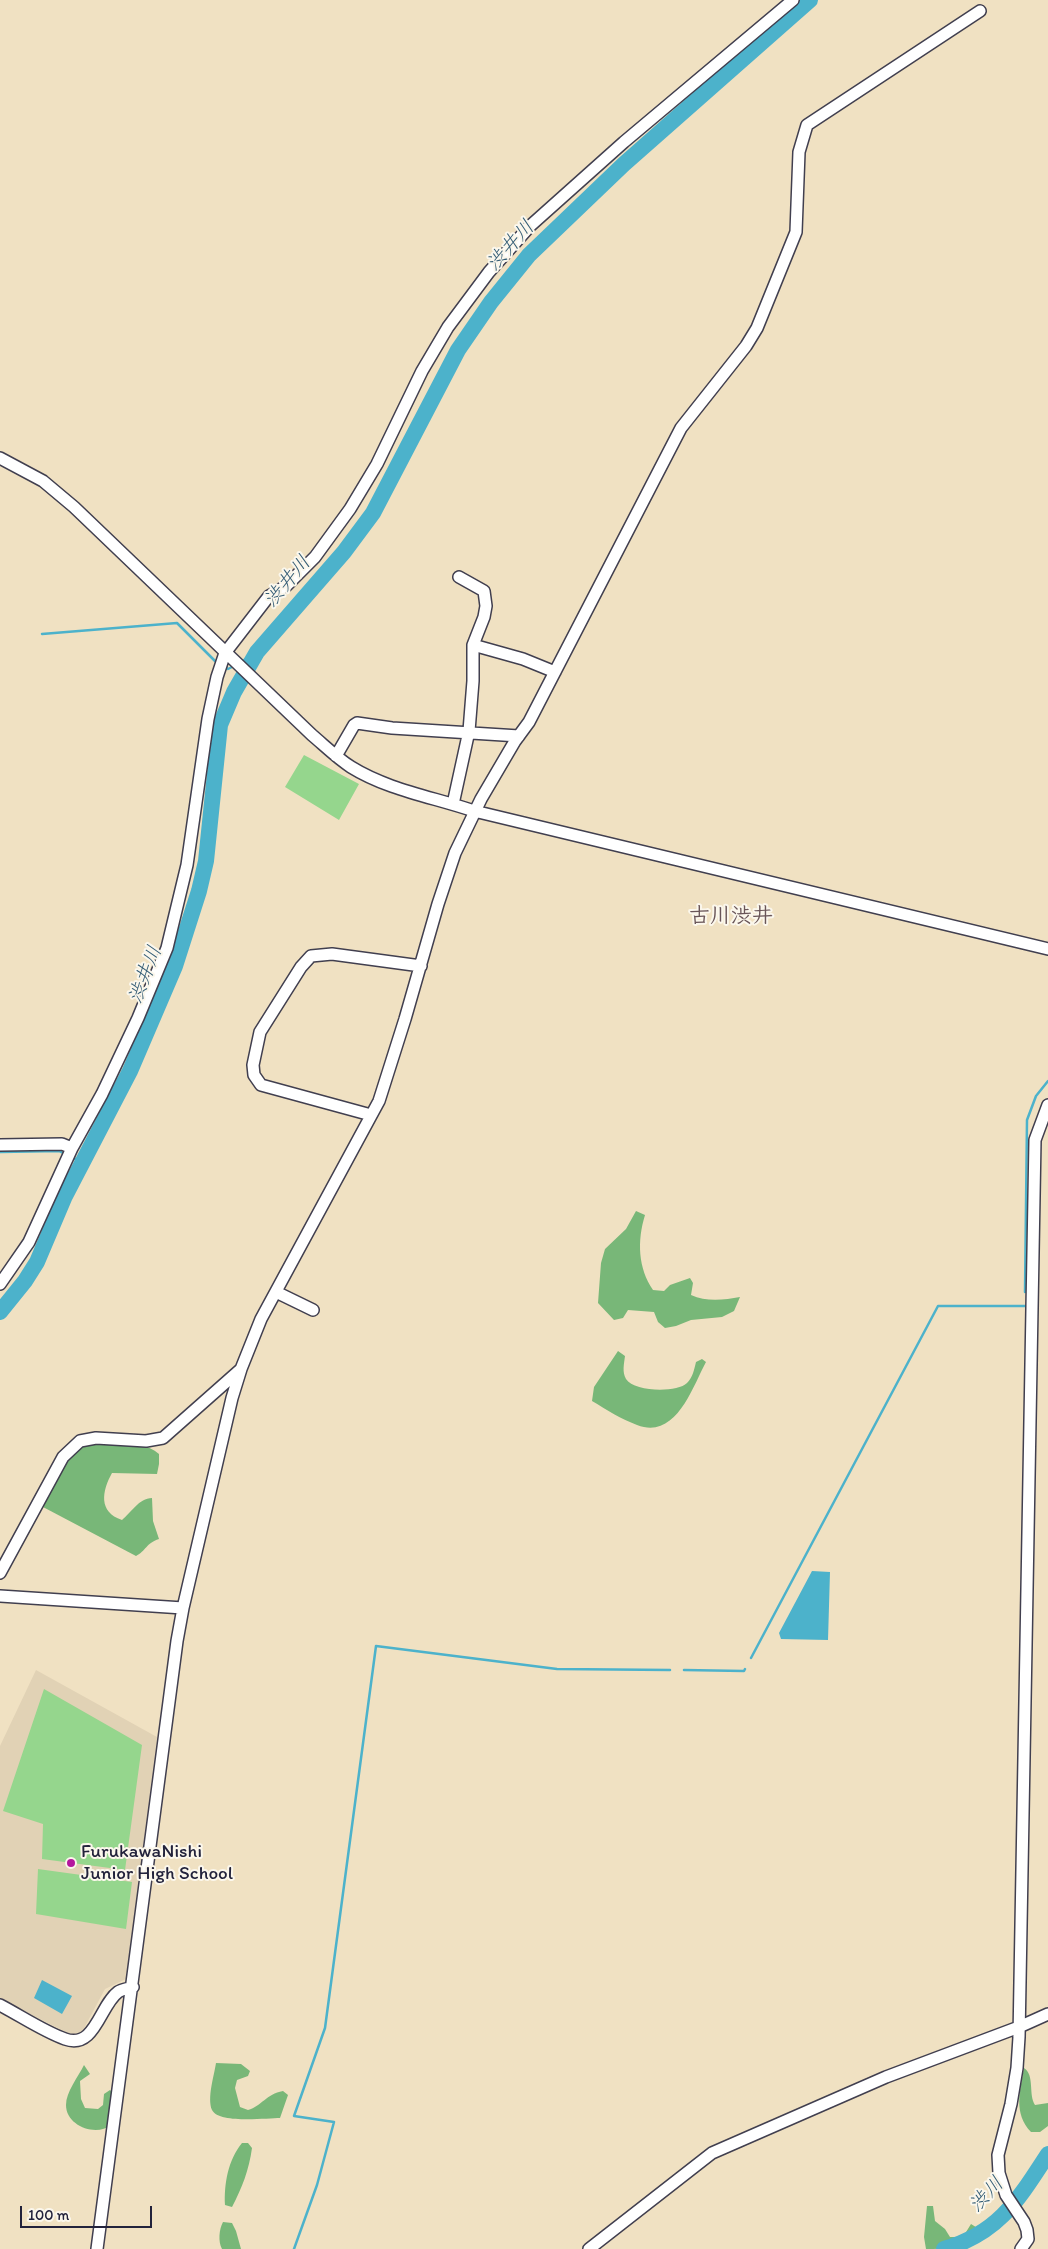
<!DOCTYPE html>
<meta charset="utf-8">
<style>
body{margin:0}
#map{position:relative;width:1048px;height:2249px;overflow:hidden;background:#f0e1c2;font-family:Itim,sans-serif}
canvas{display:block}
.scale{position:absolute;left:20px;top:2206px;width:132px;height:22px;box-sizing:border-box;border:2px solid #22223b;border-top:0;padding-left:6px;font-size:15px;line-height:18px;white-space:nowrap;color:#22223b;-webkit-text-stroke:4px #fbf7ec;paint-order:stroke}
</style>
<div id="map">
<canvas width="1048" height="2249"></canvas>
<div class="scale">100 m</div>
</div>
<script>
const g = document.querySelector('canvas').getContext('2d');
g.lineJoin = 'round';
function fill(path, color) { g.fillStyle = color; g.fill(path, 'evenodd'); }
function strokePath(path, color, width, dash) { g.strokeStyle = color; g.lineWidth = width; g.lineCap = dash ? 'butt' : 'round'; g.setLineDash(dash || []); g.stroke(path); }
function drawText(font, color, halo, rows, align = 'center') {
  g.font = font + ' Itim,"Klee One",sans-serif'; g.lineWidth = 4; g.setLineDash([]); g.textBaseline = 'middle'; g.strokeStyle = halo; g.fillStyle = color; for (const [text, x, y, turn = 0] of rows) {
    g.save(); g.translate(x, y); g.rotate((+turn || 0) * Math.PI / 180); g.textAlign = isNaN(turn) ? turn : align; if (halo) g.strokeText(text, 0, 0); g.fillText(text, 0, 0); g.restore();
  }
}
fill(new Path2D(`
 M36,1670L157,1737L126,1979L105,1989L82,2032L70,2034L0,1999V1746Z`), '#e1d2b5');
fill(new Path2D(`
 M304,755L359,784L339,820L285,787Z
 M44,1689L142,1745L125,1870L42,1859L43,1824L3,1811Z
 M38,1869L132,1882L126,1929L36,1914Z`), '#95d68d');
fill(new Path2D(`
 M636,1211L645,1215C637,1241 638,1268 653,1290L664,1291L670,1285L690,1278L693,1283L691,1295C706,1302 724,1300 740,1297L734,1311L722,1317L691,1320L676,1326L665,1328L658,1322L654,1312L628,1310L623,1318L614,1320L598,1303L601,1263L605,1249L626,1229Z
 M618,1351L625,1356C624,1364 622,1372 626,1379C634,1392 677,1393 687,1383C693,1377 694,1370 696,1362L702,1359L706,1362C692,1388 676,1440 637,1425C621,1419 607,1410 592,1401L594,1387Z
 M100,1443C119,1444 144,1440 159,1454V1464L157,1474L112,1473C102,1491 98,1512 122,1520C131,1513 139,1498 152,1498L153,1521L159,1539C146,1543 146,1551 136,1556L43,1507C51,1490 69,1449 88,1444C92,1443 96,1443 100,1443Z
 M216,2063L241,2064L250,2071L248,2076L237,2080L235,2088L240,2107L248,2110C262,2106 266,2094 283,2091L288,2095L280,2118C267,2118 219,2124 212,2110C207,2098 214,2076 216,2063Z
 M84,2065L90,2074L80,2081L81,2099L85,2108L98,2109L103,2105L104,2094L110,2090L113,2093L111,2125C96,2137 66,2126 66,2105C66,2092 78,2077 84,2065Z
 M1024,2068C1035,2075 1028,2095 1035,2105L1048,2103V2126L1040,2132H1031C1013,2113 1020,2091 1024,2068Z
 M242,2143H248L252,2148C249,2170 242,2188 232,2207L225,2205C224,2184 228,2160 242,2143Z
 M927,2206H933L935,2221L945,2229L950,2237H963L971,2224L979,2229L978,2240C964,2249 944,2249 926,2249L924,2237Z
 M223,2222L232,2223L236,2231L241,2249H222C218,2242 219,2229 223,2222Z`), '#78b778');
fill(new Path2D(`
 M812,1571L830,1572L828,1640L781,1639L779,1633Z
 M42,1980L72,1996L62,2014L34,1998Z`), '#4cb2cb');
strokePath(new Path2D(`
 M42,634L177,623L215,661
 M241,662L257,652
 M225,667L228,669L234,666
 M0,1152L59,1151L63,1153
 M73,1158L83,1162
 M1025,1292L1027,1120L1036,1096L1048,1081
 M751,1658L938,1306H1025
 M684,1670L744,1671L745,1669
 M294,2249L317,2185L334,2122L294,2116L325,2028L376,1646L557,1669L670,1670`), '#4cb2cb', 2.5);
strokePath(new Path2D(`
 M0,1312L25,1281L37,1262L65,1196L130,1071L175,966L199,891L206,861L220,725L234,692L257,652L344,552L373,513L458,350L491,302L529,255L624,164L810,0
 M944,2249C999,2233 1018,2200 1048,2154`), '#4cb2cb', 16);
const minor = new Path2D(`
 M0,458L43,481L74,507L312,735C325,746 337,758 351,767C388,790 433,797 474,811L1048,949
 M473,645L523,659L555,672
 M336,756L354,725L357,723L392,728L519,736
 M453,804L469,731L473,681V645L484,617L486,606L484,591L459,577
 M371,1115L261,1085L254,1075L253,1065L260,1032L301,967L311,956L332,954L421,966
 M0,1145L62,1144L72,1148L102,1094L138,1018L167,948L187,865L208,719L217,677L225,653L269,596L286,586L315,557L350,509L377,464L422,371L448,327L489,272L530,226L624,142L793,0
 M0,1284L29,1242L72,1148
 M276,1292L313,1310
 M0,1573L63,1457L80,1441L96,1438L146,1441L163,1438L241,1369
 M0,1596L183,1608
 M0,2005C21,2016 43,2031 65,2039C95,2050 100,2005 118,1992C122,1989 128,1989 133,1987
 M97,2249L177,1641L183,1608L232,1398L241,1369L261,1319L379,1101L405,1019L438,904L455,853L481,799L515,741L529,722L681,428L746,346L757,328L796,232L799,152L807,125L980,11
 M589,2249L712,2153L886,2077L1019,2027L1048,2014
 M1021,2249L1028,2239L1027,2230L1024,2222L1006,2195L999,2173L998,2155L1011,2104L1017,2068L1019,2037L1035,1140L1048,1105`);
strokePath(minor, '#413f4f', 14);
strokePath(minor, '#fff', 11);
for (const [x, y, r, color] of [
 [71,1863,5,"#b5179e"]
]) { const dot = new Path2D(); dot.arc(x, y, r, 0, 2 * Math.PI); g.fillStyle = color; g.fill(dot); strokePath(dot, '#fbf7ec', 2); }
drawText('19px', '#22223b', '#fbf7ec', [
 ["FurukawaNishi",81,1852],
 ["Junior High School",81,1874]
], 'left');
drawText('italic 20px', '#335c75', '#fbf7ec', [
 ["渋井川",511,246,-48],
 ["渋井川",288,582,-50],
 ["渋井川",146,975,-69],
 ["渋川",987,2195,-47]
]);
drawText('bold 21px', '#695558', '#fbf7ec', [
 ["古川渋井",731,917]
]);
</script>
